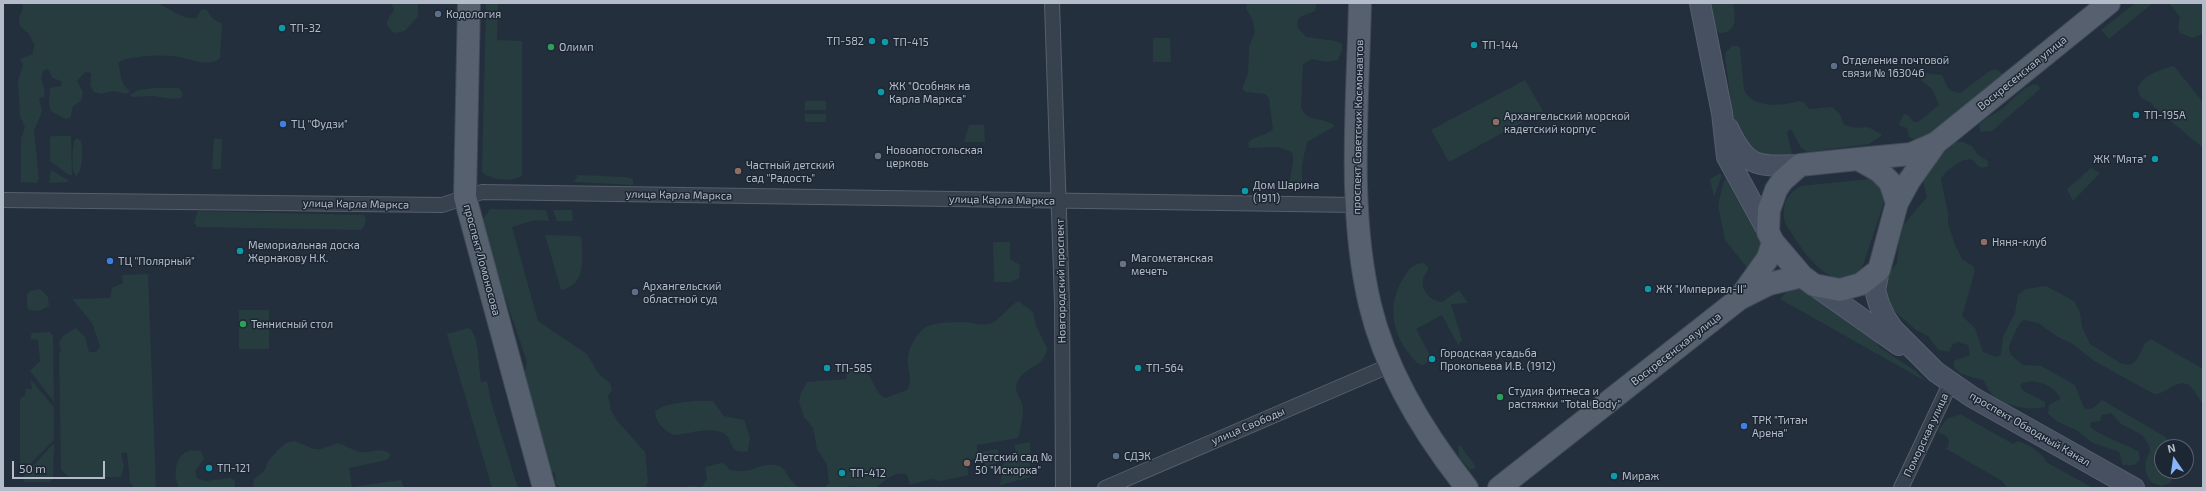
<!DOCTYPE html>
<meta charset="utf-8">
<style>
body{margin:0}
#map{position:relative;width:2206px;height:491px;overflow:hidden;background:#242f3e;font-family:"Exo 2",sans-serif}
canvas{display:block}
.frame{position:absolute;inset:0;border:4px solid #b4bcc9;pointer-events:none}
.north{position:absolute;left:2154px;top:439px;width:40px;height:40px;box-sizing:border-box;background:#1d2633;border:1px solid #59626f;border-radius:50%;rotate:347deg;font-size:11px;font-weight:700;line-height:16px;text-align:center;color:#b4bcc9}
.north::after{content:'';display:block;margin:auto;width:14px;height:18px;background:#8ab4f8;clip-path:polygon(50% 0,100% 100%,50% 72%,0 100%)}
.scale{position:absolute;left:12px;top:461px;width:93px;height:18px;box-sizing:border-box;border:2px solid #b4bcc9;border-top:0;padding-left:5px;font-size:12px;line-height:14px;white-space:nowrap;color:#b4bcc9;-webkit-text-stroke:3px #1d2633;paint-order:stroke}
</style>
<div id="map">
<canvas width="2206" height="491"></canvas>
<div class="frame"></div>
<div class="north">N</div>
<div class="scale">50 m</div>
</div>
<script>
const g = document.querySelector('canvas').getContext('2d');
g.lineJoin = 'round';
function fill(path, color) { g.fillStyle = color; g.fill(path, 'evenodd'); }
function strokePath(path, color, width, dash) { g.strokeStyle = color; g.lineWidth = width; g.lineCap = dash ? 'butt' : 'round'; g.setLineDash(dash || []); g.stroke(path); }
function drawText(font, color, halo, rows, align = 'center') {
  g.font = font + ' "Exo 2",sans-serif'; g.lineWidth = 3; g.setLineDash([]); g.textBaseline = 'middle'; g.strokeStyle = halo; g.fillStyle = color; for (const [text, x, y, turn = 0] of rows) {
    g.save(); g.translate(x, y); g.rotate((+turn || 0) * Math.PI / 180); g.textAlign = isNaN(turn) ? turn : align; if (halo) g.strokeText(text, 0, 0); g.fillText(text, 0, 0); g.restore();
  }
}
fill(new Path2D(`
 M22,3H156C169,7 181,20 196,18L201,10L206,9L212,18L222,24L220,58C208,69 187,57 172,56C158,55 146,55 132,58C127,59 122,59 118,63C122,75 119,83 130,91L127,94L113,91L101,94L94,92L90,85L91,73L85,72L77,81L83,92L81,101L73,106L71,117L66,119L51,111L49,104L50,88L62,86L61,81L53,78L48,69L44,70C37,79 47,88 44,97L39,98L42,111L34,131L39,179L37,183L21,182V139L25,127L20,116L18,80L23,66L20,59L33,54V49L35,46L29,34L20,26L19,17L23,9Z
 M391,3H418V16L405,31L394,33L387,25V21L394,10Z
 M486,3H498L497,40L522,41V175C514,183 489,180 482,172Z
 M1247,3H1317L1315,11L1300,17L1297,22L1298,28L1306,37L1336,41L1342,44V50L1338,60L1327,62L1312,59L1303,64L1301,107C1307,124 1323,116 1335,126L1307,142L1302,165V182L1299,186L1294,187L1290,184C1289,173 1296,162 1292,152L1278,147L1249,148L1248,143C1256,134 1266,136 1273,129L1269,98L1265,94L1246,92L1242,89L1248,73L1249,47L1255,32L1253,21L1246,8Z
 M1710,3H1733C1735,16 1739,32 1720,33L1714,28Z
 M2135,3H2153L2109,39L2101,30Z
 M2169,3H2203V34L2192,38L2180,33L2178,28L2180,17Z
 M1153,38H1170L1171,62H1153Z
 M1732,46H1738L1740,48L1744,90C1753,107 1775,106 1791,103C1795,102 1799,100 1803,102C1806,103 1807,107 1810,109L1832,107L1840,114L1844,125L1856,128L1868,127L1881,134V136L1869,144L1862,145L1807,152L1801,148L1791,129L1787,132L1792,154L1774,157L1754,154L1734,122L1725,57L1726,52Z
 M2174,66L2203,102V148L2154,107C2151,100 2146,102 2142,98C2126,81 2163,68 2174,66Z
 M1997,69L2003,75L1942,129L1915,140L1909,137L1907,128L1900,126L1899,123L1904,114L1908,115L1914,122H1918L1939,105L1932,89L1921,80L1924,73L1942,75L1949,90L1960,93L1990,71Z
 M1525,80L1543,111L1449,162L1431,130Z
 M2034,84L2038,85L2040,89L1992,131L1980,132L1979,125C1986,117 1995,114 2003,108C2012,100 2022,88 2034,84Z
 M155,88H179L183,94L181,98L174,99L153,96L132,97L130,95L138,90Z
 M805,101H826V110H805Z
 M805,114H826V122H805Z
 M969,125H984L985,142H964Z
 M53,136H71L72,175H69L50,161V137Z
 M77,138L81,141C83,149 83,172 76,176C70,169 73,150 74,141Z
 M214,139H222L221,169H212Z
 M1956,142H1963L1972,146L1978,155L1988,161V166L1982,168L1977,165L1973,160C1964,156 1945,171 1941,179L1948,213V223L1955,245L1962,259L1973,266L1975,271L1962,316L1975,328L1983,352L1996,357L2001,355L2003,337L2015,313L2018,295L2025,289L2046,286L2074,301L2080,312L2082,327L2090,344L2120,363L2129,365L2133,363L2138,358L2145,343L2151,339L2203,369V404C2199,399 2196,393 2192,388C2180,374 2166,395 2154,394L2094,361L2073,344L2058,337L2038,323L2024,320L2019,324L2011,341L2009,348L2011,355L2023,365L2041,366L2075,385L2084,408C2094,412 2096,404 2102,400L2164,436L2174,447H2162V471H2170L2172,479L2170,483L2161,486L2152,483C2144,473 2143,463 2150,452L2149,445L2142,435L2121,424L2111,413L2102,415L2100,421L2091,422L2090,426C2098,436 2127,444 2139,452L2140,460L2134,465H2123L2119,452L2093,443L2078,431L2058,422L2048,414L2049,405L2060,399C2057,386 2031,376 2020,385L2022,390L2045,402V407C2030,411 2005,406 1994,396C1988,391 1987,386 1983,380L1961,374L1954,367V361L1970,355L1968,345L1958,342L1953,344L1949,352L1938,350L1928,336L1916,330L1891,308L1884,291L1888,274L1897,263L1899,243L1904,224L1927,197L1923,180L1940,156Z
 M2091,168L2100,173L2073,201L2067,189Z
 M51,170L68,180V182L49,183Z
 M1719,174L1722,175L1714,197L1710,179Z
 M578,175L626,177L633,179V185L574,182Z
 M1726,179L1761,242V250L1748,269L1725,240L1718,205L1724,181Z
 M1870,179L1878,181L1886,196L1863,265C1840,301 1807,258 1794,237C1791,231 1784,224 1784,218C1782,204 1788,192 1801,186Z
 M490,209L546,210L549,221L535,220L512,227L538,321L587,354L598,373L610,383L612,390L608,396L611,410L618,422L645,452L648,481L646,488H561L556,484L555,473L549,471L541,440V430L537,423L524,376L527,362L480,223Z
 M553,210H572L573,221H557Z
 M198,211L364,215L366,219L364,227L360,230L197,227L194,222Z
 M545,235L580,236L582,239C582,260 587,284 561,290Z
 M993,242H1010V259L1020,265L1019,278L1011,282H994Z
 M1423,263L1428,267C1428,272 1424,275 1423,279C1420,290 1432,302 1442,302L1459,290L1468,303L1451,304L1462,340L1458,345L1442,315L1416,329L1432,359L1423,365C1416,364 1415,360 1411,356C1391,333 1387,302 1404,277C1409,269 1412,264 1423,263Z
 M148,274L156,488H134L130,482L127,453L125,452L121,454L124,466L121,477H69L61,470L59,354L61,350L59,342L63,336L76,328L85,337L89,352H96L100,346L92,323L72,299L110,298L112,288L123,283L122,275Z
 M1797,286L1873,334L1879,347L1914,370L1927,382L1780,299L1791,288Z
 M40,289L48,297L49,306L39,311L29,310L27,307V294L30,291Z
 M1018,301L1033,312L1036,326L1047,348C1044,368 1029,364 1019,379C1010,392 1025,400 1023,411C1022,420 1021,429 1018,438L977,445V458L972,459L968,464V475L941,481L931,479L910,485L907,475C893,469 885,483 874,488L849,486L843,488H824L829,483L827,465L817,449L813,428L804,417L799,402L801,393L807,382L846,379L847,369L860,368C874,373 872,391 885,398L907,390C912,381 909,374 908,365C906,351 915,335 926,327C938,322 951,322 964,322C974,322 981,327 992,323C998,321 1009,307 1018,301Z
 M239,310H269V349H239Z
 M469,328C480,336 478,368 481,382L487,381L491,402L518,488H492L447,334Z
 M50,332L53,336L54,402L30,371L40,361L38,340L30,339L32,333Z
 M31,380L54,407V440L22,472H20V399L25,395L26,389H32Z
 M694,401H713L724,416L744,420L750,437L748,451C728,456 734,438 723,433C709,426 688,434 674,435C664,431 655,422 655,411C668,403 679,403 694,401Z
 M1960,414L2013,444L2018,441C2028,444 2043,453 2046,462L2093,488H2007L2002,481L1945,448L1948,447L1949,440L1945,435L1939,433L1938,430L1947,419Z
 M294,441C320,450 311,453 338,443C344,445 355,451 361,452C372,454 382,445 391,455L387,460L349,468L352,487L401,480L404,488H253L254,479L265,470L268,461L279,449L286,443Z
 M1030,442L1031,477L1000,485L1004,459L1017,454L1014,445Z
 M52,445H54L53,479L50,482H24L23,477Z
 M1460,445L1476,467L1470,470L1459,457L1458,447Z
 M997,449L1001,458L987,470L981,452Z
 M191,450L201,451L204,459L195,471L197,478L205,481L231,478L235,481V488H179C173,475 174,454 191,450Z
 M721,463L726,465L730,470C735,470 740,472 745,471C756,469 768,461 779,466C788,470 788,482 800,488H684L690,486L702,487L707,479L705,467Z`), '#263c3f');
const street = new Path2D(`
 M1052,3L1062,303L1063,488
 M3,200L442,205L482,192L1356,205
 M1105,488L1391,365
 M1901,488L1951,382`);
const secondary = new Path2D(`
 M1700,3L1722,113L1727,157L1768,232
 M1728,128C1747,169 1757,166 1800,165
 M1879,270L1875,290L1879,304L1885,317L1893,329L1936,372L1972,397L2134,488
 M1814,285L1899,345`);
const primary = new Path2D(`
 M469,3L465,197L544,488
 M1360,3C1358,102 1347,207 1370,305C1386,372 1425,435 1467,488
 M1858,159L1911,154L1936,143L2109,3
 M1897,203L1890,182L1879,171L1858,159L1800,165L1782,181L1776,190L1769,210L1768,232L1773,242L1802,276L1814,285L1840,290L1861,284L1879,270L1897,203L1909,181L1936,143
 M1741,296L1768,258L1773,242
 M1499,488L1739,299L1769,284L1802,276`);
strokePath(street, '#565f6c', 16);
strokePath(secondary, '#565f6c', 22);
strokePath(primary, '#414a57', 24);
strokePath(street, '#38414e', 14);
strokePath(secondary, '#465061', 20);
strokePath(primary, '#56606e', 22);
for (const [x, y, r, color] of [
 [438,14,4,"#5c6f8a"],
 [282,28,4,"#0f9aa8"],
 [872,41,4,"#0f9aa8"],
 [885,42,4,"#0f9aa8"],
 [1474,45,4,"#0f9aa8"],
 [551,47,4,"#2e9e5b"],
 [1834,66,4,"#5c6f8a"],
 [881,92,4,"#0f9aa8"],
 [2136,115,4,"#0f9aa8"],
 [1496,122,4,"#8d6e63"],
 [283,124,4,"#3f7fe0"],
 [878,156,4,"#6b7280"],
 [2155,159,4,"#0f9aa8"],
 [738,171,4,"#8d6e63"],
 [1245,191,4,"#0f9aa8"],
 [1984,242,4,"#8d6e63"],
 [240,251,4,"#0f9aa8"],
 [110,261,4,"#3f7fe0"],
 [1123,264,4,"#6b7280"],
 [1648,289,4,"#0f9aa8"],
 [635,292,4,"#5c6f8a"],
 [243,324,4,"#2e9e5b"],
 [1432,359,4,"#0f9aa8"],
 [827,368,4,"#0f9aa8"],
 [1138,368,4,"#0f9aa8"],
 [1500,397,4,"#2e9e5b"],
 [1744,426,4,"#3f7fe0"],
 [1116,456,4,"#5c6f8a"],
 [967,463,4,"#8d6e63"],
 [209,468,4,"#0f9aa8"],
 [842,473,4,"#0f9aa8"],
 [1614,476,4,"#0f9aa8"]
]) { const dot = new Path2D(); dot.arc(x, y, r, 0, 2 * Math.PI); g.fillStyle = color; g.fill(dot); strokePath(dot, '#1d2633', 1.5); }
drawText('11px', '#b4bcc9', '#1d2633', [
 ["Кодология",446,14],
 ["ТП-32",290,28],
 ["ТП-582",864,41,"right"],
 ["ТП-415",893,42],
 ["ТП-144",1482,45],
 ["Олимп",559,47],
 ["Отделение почтовой",1842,60],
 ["связи № 163046",1842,73],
 ["ЖК \"Особняк на",889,86],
 ["Карла Маркса\"",889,99],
 ["ТП-195А",2144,115],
 ["Архангельский морской",1504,116],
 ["кадетский корпус",1504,129],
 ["ТЦ \"Фудзи\"",291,124],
 ["Новоапостольская",886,150],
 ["церковь",886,163],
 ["ЖК \"Мята\"",2147,159,"right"],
 ["Частный детский",746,165],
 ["сад \"Радость\"",746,178],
 ["Дом Шарина",1253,185],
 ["(1911)",1253,198],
 ["Няня-клуб",1992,242],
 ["Мемориальная доска",248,245],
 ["Жернакову Н.К.",248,258],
 ["Магометанская",1131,258],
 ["мечеть",1131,271],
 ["ТЦ \"Полярный\"",118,261],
 ["Архангельский",643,286],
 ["областной суд",643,299],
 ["ЖК \"Империал-II\"",1656,289],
 ["Теннисный стол",251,324],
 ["Городская усадьба",1440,353],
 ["Прокопьева И.В. (1912)",1440,366],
 ["ТП-585",835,368],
 ["ТП-564",1146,368],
 ["Студия фитнеса и",1508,391],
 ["растяжки \"Total Body\"",1508,404],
 ["ТРК \"Титан",1752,420],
 ["Арена\"",1752,433],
 ["СДЭК",1124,456],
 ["Детский сад №",975,457],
 ["50 \"Искорка\"",975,470],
 ["ТП-121",217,468],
 ["ТП-412",850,473],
 ["Мираж",1622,476]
], 'left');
drawText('11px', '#b4bcc9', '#1d2633', [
 ["Воскресенская улица",2022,73,-39],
 ["проспект Советских Космонавтов",1358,127,-89],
 ["улица Карла Маркса",679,195,1],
 ["улица Карла Маркса",1002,200,1],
 ["улица Карла Маркса",356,204,1],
 ["проспект Ломоносова",482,260,75],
 ["Новгородский проспект",1061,281,-91],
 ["Воскресенская улица",1676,349,-38],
 ["улица Свободы",1248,426,-23],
 ["проспект Обводный Канал",2030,429,30],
 ["Поморская улица",1926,435,-65]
]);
</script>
